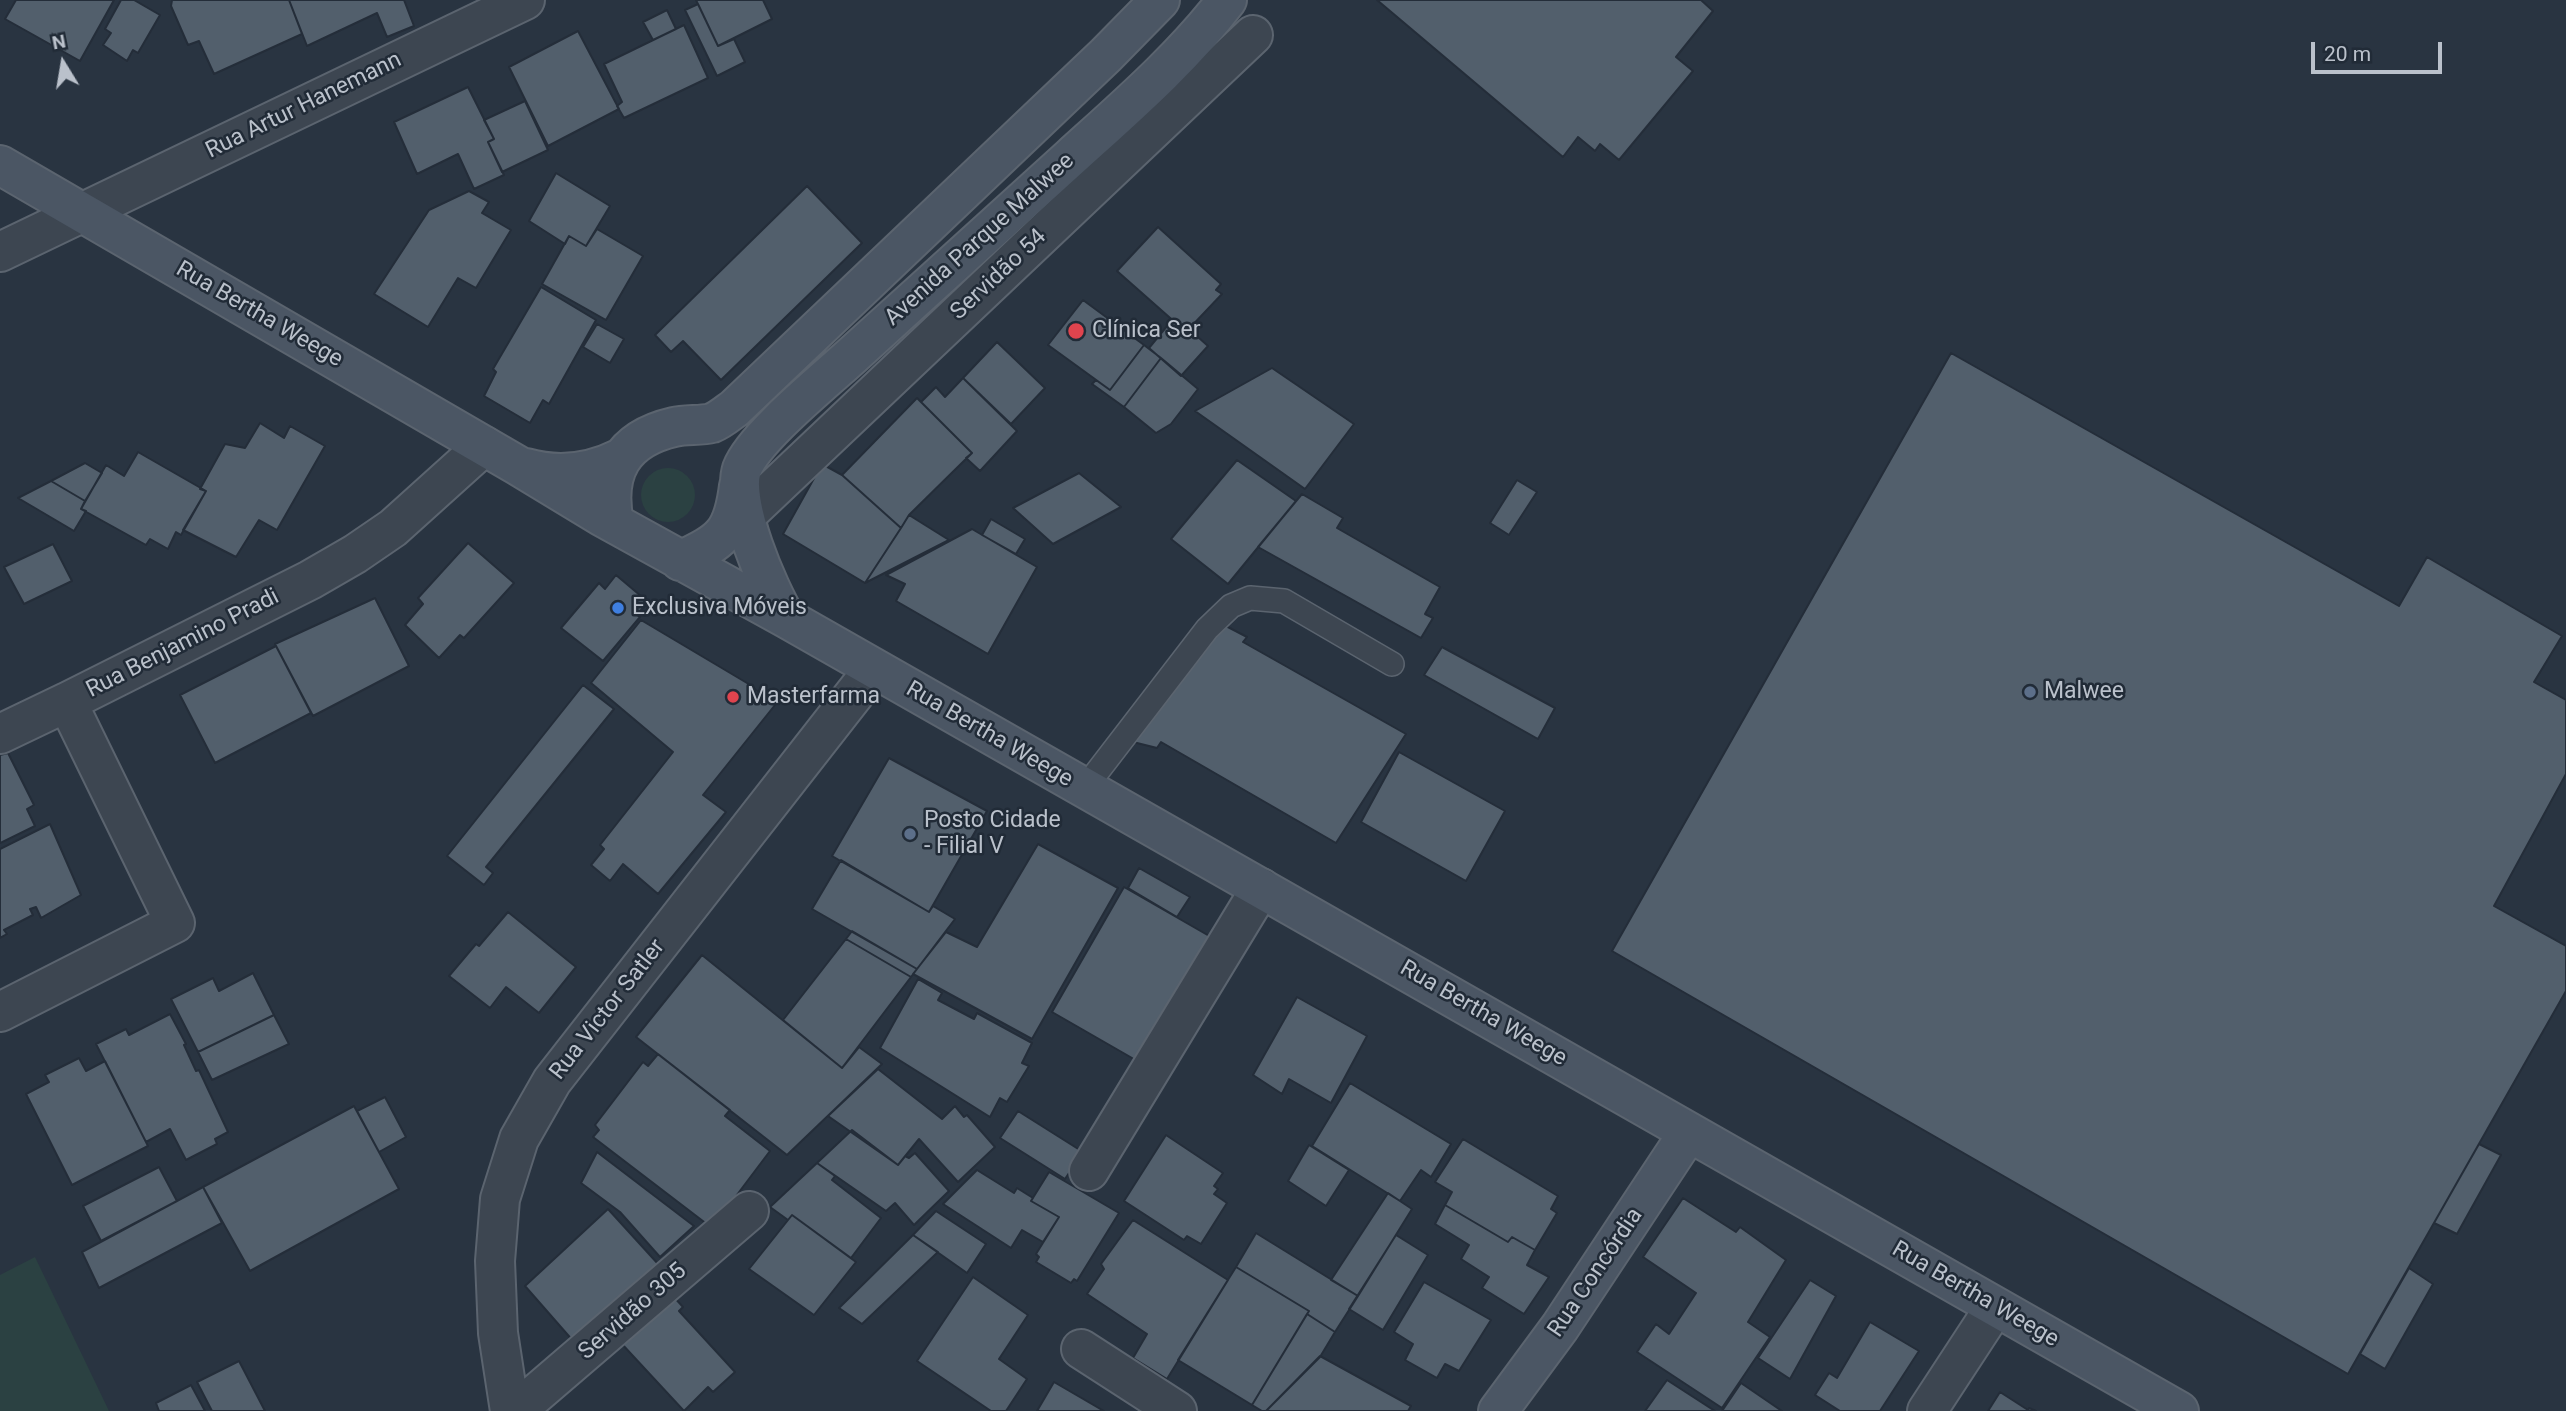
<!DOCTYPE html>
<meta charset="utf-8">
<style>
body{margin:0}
#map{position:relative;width:2566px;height:1411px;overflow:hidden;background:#293441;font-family:Roboto,sans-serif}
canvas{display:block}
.north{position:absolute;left:28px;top:28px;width:70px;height:70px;-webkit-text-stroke:5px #212b37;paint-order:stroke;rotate:349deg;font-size:19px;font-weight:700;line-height:28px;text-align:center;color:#bac1cb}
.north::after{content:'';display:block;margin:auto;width:24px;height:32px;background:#bac1cb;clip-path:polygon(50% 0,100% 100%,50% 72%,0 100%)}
.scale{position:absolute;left:2311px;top:42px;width:131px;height:32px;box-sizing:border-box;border:4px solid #bac1cb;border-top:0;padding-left:9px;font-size:21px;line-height:24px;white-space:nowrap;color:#bac1cb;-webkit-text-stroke:5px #212b37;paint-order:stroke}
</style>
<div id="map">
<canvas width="2566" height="1411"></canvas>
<div class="north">N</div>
<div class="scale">20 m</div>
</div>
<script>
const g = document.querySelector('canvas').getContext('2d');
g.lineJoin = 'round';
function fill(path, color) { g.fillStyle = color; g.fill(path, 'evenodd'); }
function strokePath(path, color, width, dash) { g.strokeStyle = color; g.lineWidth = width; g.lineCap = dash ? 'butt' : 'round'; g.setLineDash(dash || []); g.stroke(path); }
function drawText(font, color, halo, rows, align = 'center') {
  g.font = font + ' Roboto,sans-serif'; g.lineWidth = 5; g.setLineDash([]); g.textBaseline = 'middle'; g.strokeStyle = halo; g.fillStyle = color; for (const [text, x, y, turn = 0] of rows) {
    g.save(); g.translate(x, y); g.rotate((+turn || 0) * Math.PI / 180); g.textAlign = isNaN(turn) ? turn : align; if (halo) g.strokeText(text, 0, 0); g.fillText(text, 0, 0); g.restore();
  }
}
fill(new Path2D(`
 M641 495a27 27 0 1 1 54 0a27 27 0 1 1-54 0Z
 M35,1257L109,1411H0V1275Z`), '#2b4142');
const building = new Path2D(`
 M16,0H114L80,61L5,19Z
 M121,0H134L160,15L138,53L133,50L127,61L103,45L111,33L105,29Z
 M172,0H289L302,34L214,74L199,41L188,45L171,6Z
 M289,0H404L414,26L387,37L377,13L307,46Z
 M696,0H763L772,19L718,46Z
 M1377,0H1701L1713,11L1676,57L1693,71L1619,160L1600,144L1595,151L1578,137L1563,157Z
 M698,4L718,46L734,39L745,62L717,76L685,10Z
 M667,10L676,29L653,40L643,22Z
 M684,25L708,78L624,118L617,106L622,102L604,64Z
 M578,31L619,109L548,146L509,67Z
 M468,87L494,139L488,142L504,175L474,189L458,154L417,174L394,122Z
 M525,101L548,150L502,172L488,142L494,139L484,120Z
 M556,173L610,206L586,246L569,236L565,244L529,221Z
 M807,186L862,243L721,380L683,341L671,352L655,335Z
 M469,191L489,202L482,213L511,230L476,288L458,278L428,327L374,294L429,210Z
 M1158,227L1221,284L1216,290L1222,294L1186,332L1117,271Z
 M597,229L643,256L606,320L542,284L569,236L586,246Z
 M541,287L596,320L549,404L543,400L530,423L484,396L496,372L493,369Z
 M1083,300L1144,345L1110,390L1048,345Z
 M1172,320L1186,332L1189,329L1208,346L1181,376L1149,348Z
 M597,324L624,339L610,363L583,347Z
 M997,342L1045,388L1011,424L963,378Z
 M1144,345L1161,358L1124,407L1092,384L1096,380L1110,390Z
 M1951,353L2399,606L2427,557L2562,636L2534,682L2566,700V774L2494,906L2566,946V991L2348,1374L1612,951Z
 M1161,358L1198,389L1171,424L1156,433L1124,407Z
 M1272,368L1354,424L1305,489L1195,411Z
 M963,378L1017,431L980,471L966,458L972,453L921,402L936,387L945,397Z
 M917,398L972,453L909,515L901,528L842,475Z
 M260,423L284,438L290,426L325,446L277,530L259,520L236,557L183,530L206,491L200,489L225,444L245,448Z
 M138,452L206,491L181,535L176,532L168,549L150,539L146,545L81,509L106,465L124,476Z
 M1237,460L1296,501L1228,584L1171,539Z
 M85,463L102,473L85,501L51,481Z
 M822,464L842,475L901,528L865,583L783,534Z
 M1079,473L1121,507L1053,544L1013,508Z
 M1517,480L1537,492L1509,535L1490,523Z
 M51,481L85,501L81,509L86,511L74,531L18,498Z
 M1302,494L1343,518L1337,528L1440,587L1425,614L1433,618L1421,638L1258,547Z
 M909,515L949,540L865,583L901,528Z
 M991,519L1025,539L1016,554L982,535Z
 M972,529L1037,567L988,654L896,601L905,584L886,575Z
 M468,543L514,583L464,638L460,635L439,658L405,625L423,604L418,598Z
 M53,544L72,581L24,604L4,567Z
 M616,575L648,602L637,615L640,617L603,661L561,628L599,583L605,589Z
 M375,598L409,666L313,716L275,644Z
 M641,620L747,683L775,705L703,795L726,812L658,894L623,864L610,881L591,865L604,849L600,845L673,752L591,683Z
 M1224,625L1247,637L1243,642L1406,734L1336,843L1161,742L1157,748L1129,741Z
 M276,646L311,713L215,763L180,695Z
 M1442,647L1555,708L1538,739L1424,675Z
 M583,685L614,709L486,867L493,873L484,885L447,856Z
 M1399,752L1505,811L1466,881L1361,822Z
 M8,753L34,805L27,809L35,826L0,843V755Z
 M889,758L987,811L929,912L832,856Z
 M50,824L81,895L41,918L36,907L30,909L33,915L4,930L7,934L0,938V849Z
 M1038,844L1118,888L1032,1039L913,974L946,932L977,947Z
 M841,860L929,912L933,906L955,919L917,969L812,909Z
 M1139,868L1190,897L1177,917L1128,888Z
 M1124,887L1211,937L1139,1062L1052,1012Z
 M508,912L576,967L539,1013L506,987L490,1008L449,976L476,944L479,946Z
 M852,931L917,969L911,977L846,939Z
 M846,939L911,977L842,1068L783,1020Z
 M702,955L842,1068L859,1047L882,1064L787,1155L636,1037Z
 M253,973L274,1015L198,1052L171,999L213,978L219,991Z
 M918,979L942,993L938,1000L974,1019L977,1013L1032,1043L1022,1063L1029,1066L1007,1102L1000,1098L990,1117L880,1048Z
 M1297,997L1367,1036L1331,1103L1289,1079L1282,1094L1253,1075Z
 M170,1014L186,1044L184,1045L196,1071L199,1070L228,1132L215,1139L217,1144L186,1160L170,1129L146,1142L96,1044L126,1029L129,1035Z
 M274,1015L289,1044L212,1080L198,1052Z
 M658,1054L730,1110L725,1116L770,1151L712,1228L593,1137L599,1130L595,1125L643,1062L648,1066Z
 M79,1058L86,1071L105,1061L148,1146L72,1185L26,1094L49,1082L45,1075Z
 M878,1069L942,1119L955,1106L964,1117L967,1115L995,1147L958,1182L919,1139L898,1165L828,1116Z
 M1350,1083L1451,1144L1431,1177L1421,1170L1400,1201L1312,1146Z
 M385,1097L406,1137L379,1152L357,1111Z
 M354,1106L399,1189L250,1271L203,1187Z
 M1018,1111L1083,1152L1065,1179L1000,1138Z
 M852,1130L898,1165L905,1156L909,1158L915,1153L949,1191L914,1225L895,1203L886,1211L817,1163Z
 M1166,1135L1223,1173L1214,1186L1218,1189L1214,1194L1227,1203L1201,1244L1187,1236L1184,1240L1124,1201Z
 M1463,1139L1558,1196L1551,1209L1557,1213L1535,1250L1512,1237L1508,1242L1445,1205L1452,1192L1435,1182Z
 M2479,1144L2501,1155L2457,1234L2434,1223Z
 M1309,1145L1349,1170L1326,1206L1288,1181Z
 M597,1152L694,1226L660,1257L620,1212L581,1183Z
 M817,1163L835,1176L832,1180L881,1218L851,1258L792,1215L788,1220L770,1207Z
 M159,1167L177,1201L101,1241L83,1206Z
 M977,1170L1014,1193L1017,1188L1033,1198L1031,1201L1059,1217L1043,1242L1022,1230L1011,1248L943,1204Z
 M1049,1172L1119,1213L1077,1281L1074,1279L1071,1283L1036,1262L1039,1257L1036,1254L1059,1217L1031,1201Z
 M203,1187L222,1223L99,1288L82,1252Z
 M1388,1193L1412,1209L1358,1296L1331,1280Z
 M1683,1198L1736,1232L1740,1227L1786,1260L1748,1322L1770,1337L1722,1408L1637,1352L1656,1324L1669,1334L1696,1293L1643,1257Z
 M1445,1205L1508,1242L1512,1237L1535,1250L1527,1265L1549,1277L1524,1314L1482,1288L1489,1277L1461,1259L1469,1245L1435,1224Z
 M608,1209L659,1265L574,1342L525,1286Z
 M936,1211L986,1244L967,1273L913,1235Z
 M792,1215L856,1262L814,1315L749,1269Z
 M1133,1220L1228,1280L1167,1379L1133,1358L1147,1334L1087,1294L1104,1269L1101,1264Z
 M1256,1233L1358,1296L1335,1332L1307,1314L1309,1311L1236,1267Z
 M913,1235L938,1252L862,1324L839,1308Z
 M1396,1235L1428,1255L1383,1330L1349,1309Z
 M1236,1267L1309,1311L1252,1405L1178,1360Z
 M2409,1268L2433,1284L2385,1369L2360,1354Z
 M973,1277L1028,1315L999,1359L1027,1379L1006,1411H991L917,1361Z
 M1810,1280L1836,1296L1790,1379L1758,1358Z
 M1424,1282L1491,1320L1459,1371L1445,1364L1437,1378L1405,1360L1413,1344L1394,1332Z
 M673,1296L683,1307L679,1311L735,1372L713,1392L708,1387L684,1411L621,1343Z
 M1307,1314L1335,1332L1320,1357L1266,1411H1262L1252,1405Z
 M1870,1322L1919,1351L1880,1411H1840L1815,1395L1829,1373L1837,1378Z
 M1320,1356L1411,1406L1408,1411H1266Z
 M239,1361L265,1411H212L197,1382Z
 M1667,1380L1715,1411H1645Z
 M1054,1382L1104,1411H1037Z
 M1741,1383L1782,1411H1722Z
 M191,1385L205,1411H159L156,1403Z
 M2000,1392L2028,1410L2029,1408L2036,1411H1988Z`);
fill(building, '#525f6c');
strokePath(building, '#242d39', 2);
const service = new Path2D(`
 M1084,789L1207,629L1231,606L1250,598L1284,601L1392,664`);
const minor = new Path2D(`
 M0,252L525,0
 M746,515L1253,35
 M0,734L67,702
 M0,1012L175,923L67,702L310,580L355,554L393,528L484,446
 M1089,1171L1261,888
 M1081,1349L1177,1411
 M510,1411L498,1333L495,1261L500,1199L519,1139L552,1081L874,669
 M516,1411L749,1211
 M1927,1411L1995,1307`);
const secondary = new Path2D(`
 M0,165L517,465L601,516L786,618L2179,1411
 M526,468C558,477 591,473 621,458
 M614,523C604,472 622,439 674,427C686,424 700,426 712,423C720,420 728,413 735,408L1106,55L1160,0
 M680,561C722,541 733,534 739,486
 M786,618C768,589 731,503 742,469C754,437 828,378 856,352C928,287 999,222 1071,157C1125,108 1183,58 1227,0
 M1498,1411L1560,1327L1689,1132`);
strokePath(service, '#5b646f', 26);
strokePath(minor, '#5b646f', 42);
strokePath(secondary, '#5b646f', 42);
strokePath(service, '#3d4651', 23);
strokePath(minor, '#3d4651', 38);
strokePath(secondary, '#4b5664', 38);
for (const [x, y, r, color] of [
 [1076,331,9,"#e0444e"],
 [618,608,7,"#3f7fe0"],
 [2030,692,7,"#5c6f8a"],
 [733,697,7,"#e0444e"],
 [910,834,7,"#5c6f8a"]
]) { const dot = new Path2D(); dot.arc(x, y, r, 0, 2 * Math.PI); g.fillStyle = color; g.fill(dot); strokePath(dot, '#212b37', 2.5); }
drawText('23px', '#bac1cb', '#212b37', [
 ["Rua Artur Hanemann",304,106,-26],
 ["Avenida Parque Malwee",980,240,-42],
 ["Servidão 54",999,275,-43],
 ["Rua Bertha Weege",259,315,30],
 ["Rua Benjamino Pradi",183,644,-27],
 ["Rua Bertha Weege",989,735,30],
 ["Rua Victor Satler",608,1010,-52],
 ["Rua Bertha Weege",1483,1014,30],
 ["Rua Concórdia",1596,1273,-56],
 ["Rua Bertha Weege",1975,1295,30],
 ["Servidão 305",633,1312,-41]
]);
drawText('23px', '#bac1cb', '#212b37', [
 ["Clínica Ser",1092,331],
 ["Exclusiva Móveis",632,608],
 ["Malwee",2044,692],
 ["Masterfarma",747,697],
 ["Posto Cidade",924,821],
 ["- Filial V",924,847]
], 'left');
</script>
